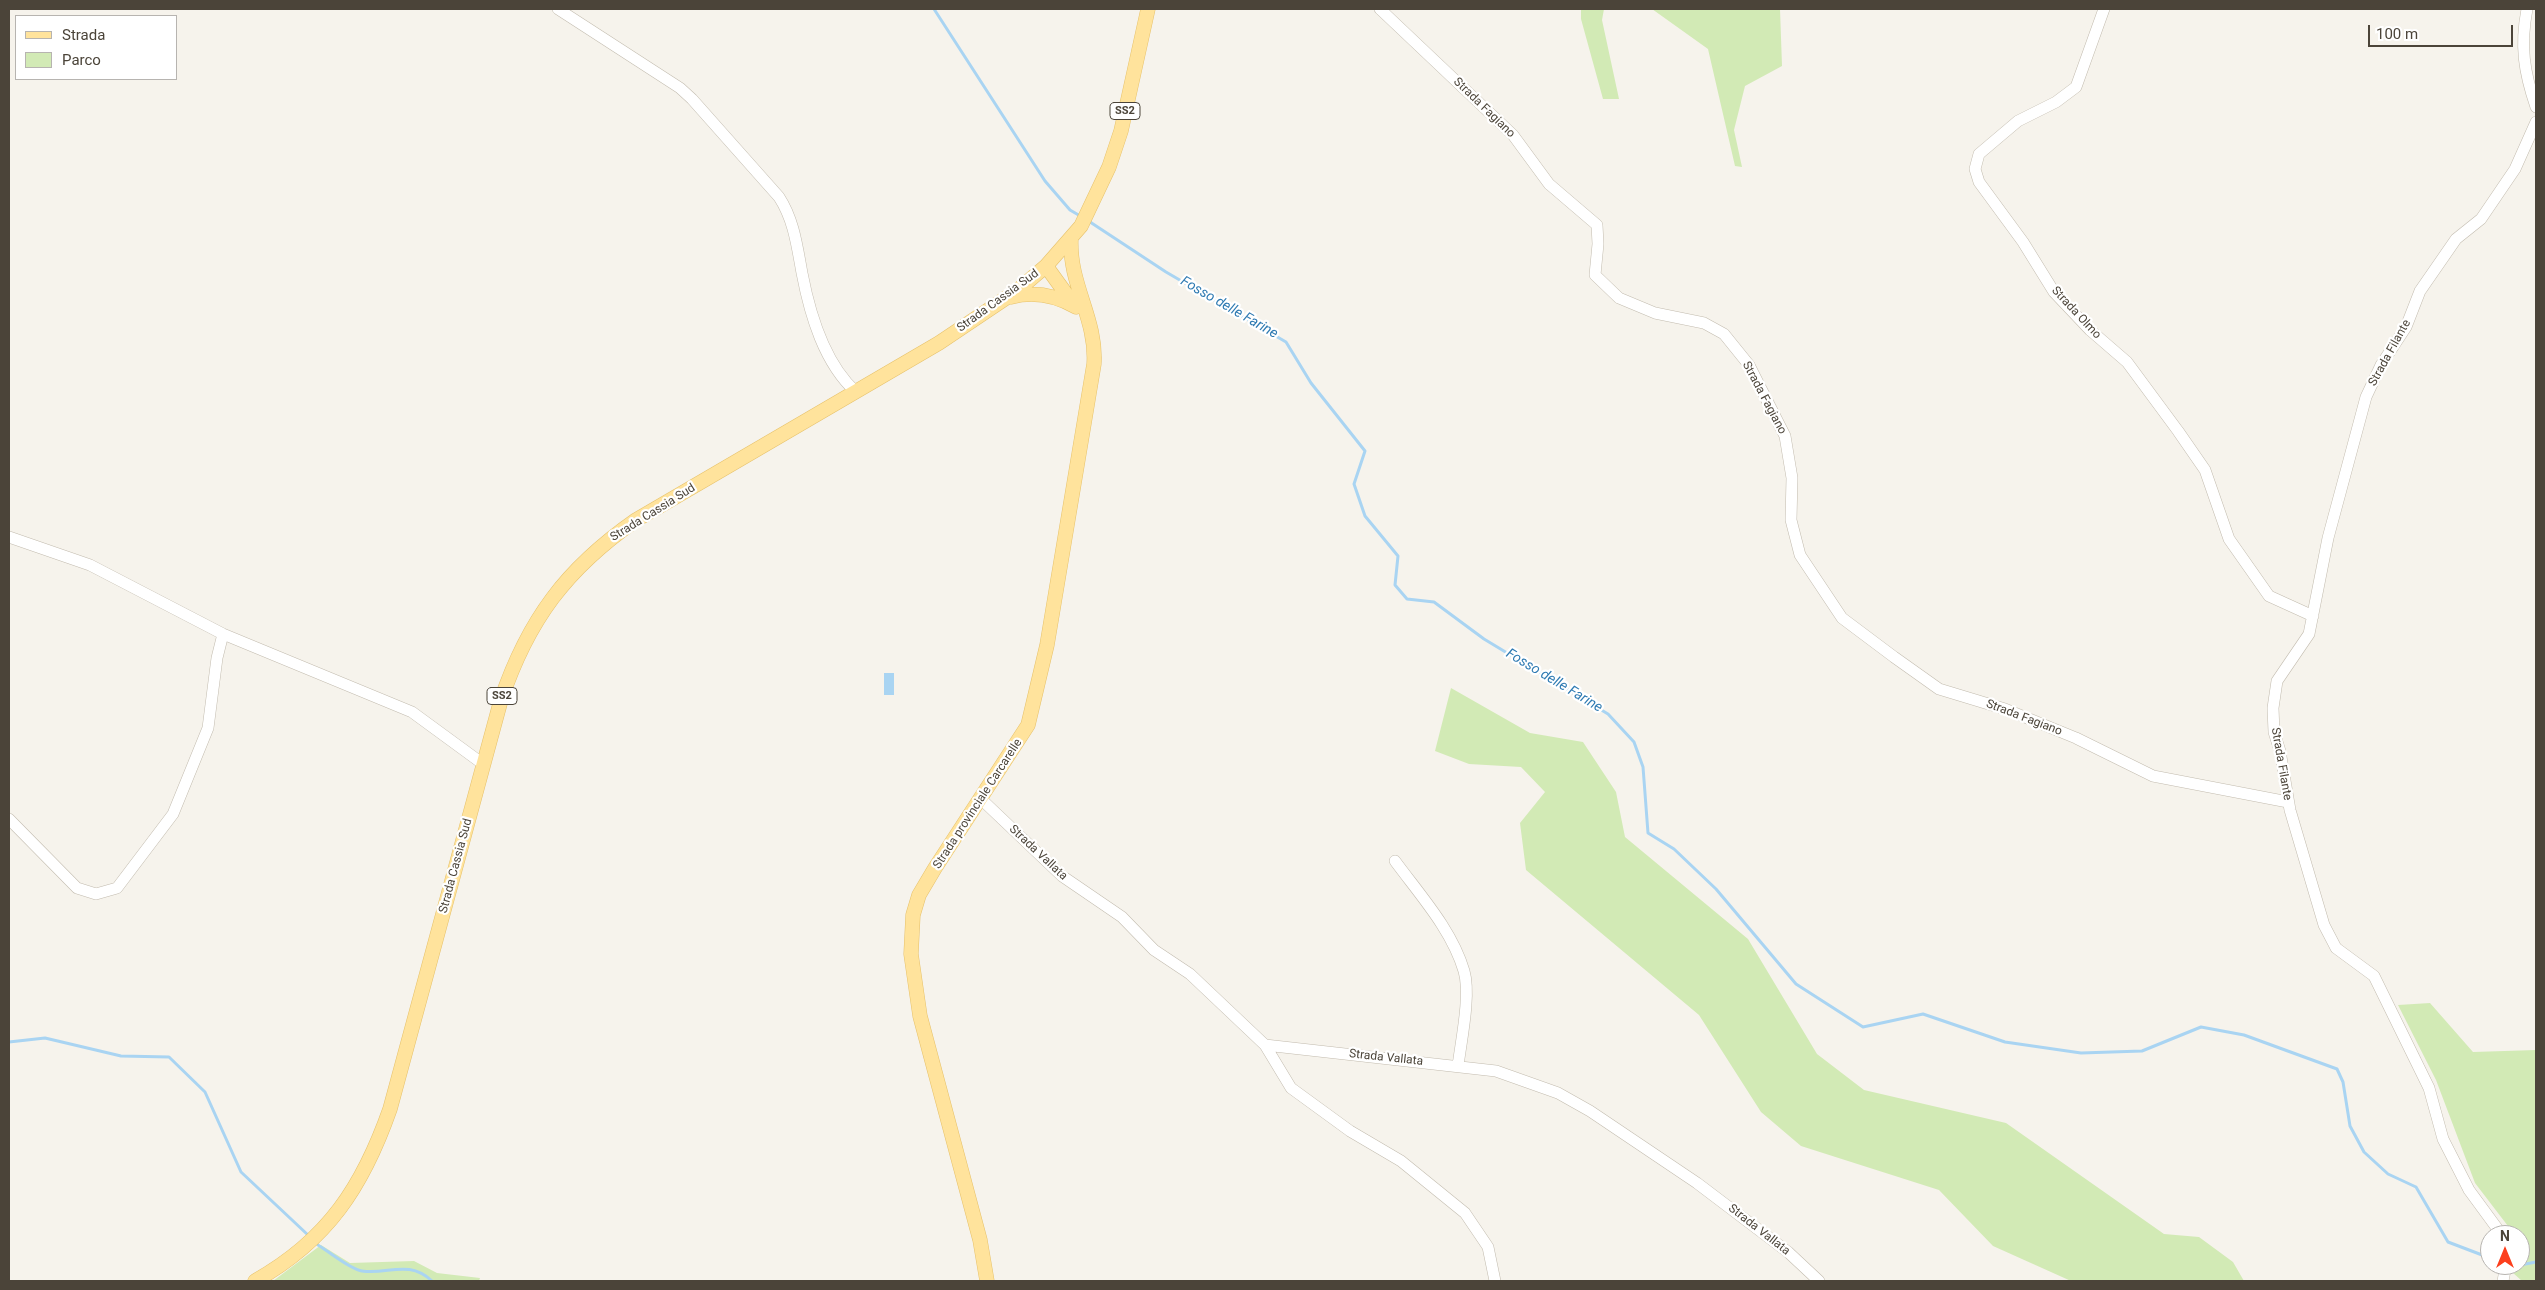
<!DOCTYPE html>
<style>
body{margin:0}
#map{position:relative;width:2545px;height:1290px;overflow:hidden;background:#f6f3ec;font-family:Roboto,sans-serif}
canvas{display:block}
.frame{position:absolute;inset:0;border:10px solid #4b4439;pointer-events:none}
.legend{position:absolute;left:15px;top:15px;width:162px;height:65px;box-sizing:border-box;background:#fff;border:1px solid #b7b4b0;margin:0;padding:6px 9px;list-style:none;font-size:15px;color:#4b4439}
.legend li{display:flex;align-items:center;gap:10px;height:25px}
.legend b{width:25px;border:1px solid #b7b4b0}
.north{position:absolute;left:2480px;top:1225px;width:50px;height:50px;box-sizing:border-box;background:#fff;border:1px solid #b7b4b0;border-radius:50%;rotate:0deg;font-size:14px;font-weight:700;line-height:20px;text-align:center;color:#4b4439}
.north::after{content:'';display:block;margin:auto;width:18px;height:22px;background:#fc3f1d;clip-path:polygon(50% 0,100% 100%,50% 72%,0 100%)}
.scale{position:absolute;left:2368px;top:25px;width:145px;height:22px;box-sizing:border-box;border:2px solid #4b4439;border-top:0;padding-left:6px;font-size:15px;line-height:18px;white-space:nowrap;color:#4b4439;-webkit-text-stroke:4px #fff;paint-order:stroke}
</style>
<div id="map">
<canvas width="2545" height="1290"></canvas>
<div class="frame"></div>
<ul class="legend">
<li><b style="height:6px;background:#ffe39c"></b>Strada</li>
<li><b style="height:14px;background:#d2eab5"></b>Parco</li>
</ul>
<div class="north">N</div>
<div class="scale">100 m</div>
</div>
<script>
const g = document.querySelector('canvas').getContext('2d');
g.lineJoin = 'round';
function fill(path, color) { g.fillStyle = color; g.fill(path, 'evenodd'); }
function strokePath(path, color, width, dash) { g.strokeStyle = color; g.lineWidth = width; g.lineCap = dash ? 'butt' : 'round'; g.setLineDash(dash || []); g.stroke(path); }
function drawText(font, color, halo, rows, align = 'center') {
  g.font = font + ' Roboto,sans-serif'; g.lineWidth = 4.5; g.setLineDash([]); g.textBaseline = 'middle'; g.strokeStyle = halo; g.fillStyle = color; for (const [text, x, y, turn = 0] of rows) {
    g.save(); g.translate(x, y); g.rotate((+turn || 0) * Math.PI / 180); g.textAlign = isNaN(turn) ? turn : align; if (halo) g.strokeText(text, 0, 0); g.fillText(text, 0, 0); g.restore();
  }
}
fill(new Path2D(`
 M1581,9H1604L1602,20L1619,99H1603L1581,19Z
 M1652,9H1780L1782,66L1745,86L1734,130L1742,167L1735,166L1708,49Z
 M1451,688L1530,733L1583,742L1616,792L1625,837L1748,939L1817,1054L1864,1090L2006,1123L2164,1234L2199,1237L2233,1262L2244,1281H2071L1993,1246L1939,1190L1801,1146L1761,1112L1699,1015L1526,870L1520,823L1545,792L1521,767L1469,764L1435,751Z
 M2430,1003L2473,1052L2536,1050V1281H2522L2512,1272V1265H2520V1235H2511V1230L2475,1183L2436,1080L2398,1005Z
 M321,1245L350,1263L414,1261L437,1273L480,1278L479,1281H273Z`), '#d2eab5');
fill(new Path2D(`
 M884,673H894V695H884Z`), '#a9d4f2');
strokePath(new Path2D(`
 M934,9L1045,181L1070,210L1082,217
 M1087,220L1166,272L1286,342L1311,383L1365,451L1354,484L1365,516L1398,556L1395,585L1407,599L1434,602L1484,639L1608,714L1634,742L1643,767L1648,833L1674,849L1716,889L1796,984L1863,1027L1923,1014L2005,1042L2081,1053L2142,1051L2201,1027L2244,1035L2337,1069L2343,1082L2350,1126L2364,1152L2388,1174L2416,1187L2448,1242L2490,1258
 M9,1042L45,1038L121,1056L169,1057L205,1092L241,1172L308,1235
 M318,1245C328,1251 351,1270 362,1271C388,1275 408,1259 432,1281
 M2514,1265H2517
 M2520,1265L2536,1262`), '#a9d4f2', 3);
const minor = new Path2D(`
 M558,9L680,88L692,99L779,197C794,220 797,246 802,273C810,315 824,363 856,392
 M1380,9L1513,135L1549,184L1597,225L1598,244L1595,275L1619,298L1655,313L1704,323L1724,334L1749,365L1785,436L1792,478L1791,520L1800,555L1842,618L1894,657L1939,689L2005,709L2076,738L2153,776L2288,802
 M2104,9L2076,87L2056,102L2018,121L1979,154L1975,169L1979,182L2023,242L2054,292L2090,330L2127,362L2178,431L2205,470L2229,539L2269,596L2313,616
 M2527,9C2520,46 2524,72 2536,107
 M9,537L90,565L223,634L412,712L483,764
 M981,799L1062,876L1122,917L1154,950L1190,974L1265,1045L1496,1071L1558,1093L1590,1111L1697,1183L1788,1252L1819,1281
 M9,819L77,888L96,894L117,888L173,814L208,728L217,658L223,634
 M1395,861C1420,895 1452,930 1464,971C1471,995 1461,1041 1458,1066
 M1265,1045L1291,1088L1350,1131L1401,1161L1465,1213L1488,1247L1495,1281
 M2502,1235L2469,1190L2443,1139L2429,1088L2374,976L2336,948L2324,925L2290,810L2280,751L2274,732L2273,708L2277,681L2309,634L2328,538L2366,397L2381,365L2406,327L2420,291L2456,239L2481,219L2515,169L2536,122
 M2503,1281L2506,1265`);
const major = new Path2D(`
 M1046,266L1072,302
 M1011,297C1034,291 1055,295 1076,307
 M255,1281C328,1240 363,1186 390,1109L501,700C528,620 566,569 636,520L939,343L1018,290L1046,266L1081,226L1109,167L1121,131L1148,9
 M987,1281L980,1240L920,1016L911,954L913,915L919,895L935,868L1028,725L1047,645L1094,364C1097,319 1069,285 1071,239`);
strokePath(minor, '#c2bbae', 12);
strokePath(major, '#e6c16a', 15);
strokePath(minor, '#fff', 11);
strokePath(major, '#ffe39c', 14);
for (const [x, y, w] of [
 [1125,111,30],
 [502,696,30]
]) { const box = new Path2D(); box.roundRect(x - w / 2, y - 8.5, w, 17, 4); g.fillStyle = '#fff'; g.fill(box); strokePath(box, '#4b4439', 1); }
drawText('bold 11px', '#4b4439', null, [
 ["SS2",1125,111],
 ["SS2",502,696]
]);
drawText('12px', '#4b4439', '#fff', [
 ["Strada Fagiano",1484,108,44],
 ["Strada Cassia Sud",998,301,-36],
 ["Strada Olmo",2076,313,47],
 ["Strada Filante",2390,353,-61],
 ["Strada Fagiano",1764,398,62],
 ["Strada Cassia Sud",653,513,-32],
 ["Strada Fagiano",2024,718,21],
 ["Strada Filante",2281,764,80],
 ["Strada provinciale Carcarelle",978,804,-57],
 ["Strada Vallata",1038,853,43],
 ["Strada Cassia Sud",456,866,-75],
 ["Strada Vallata",1386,1058,6],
 ["Strada Vallata",1759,1230,38]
]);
drawText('italic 14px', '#2e7ab2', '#fff', [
 ["Fosso delle Farine",1229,308,30],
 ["Fosso delle Farine",1554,681,31]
]);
</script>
